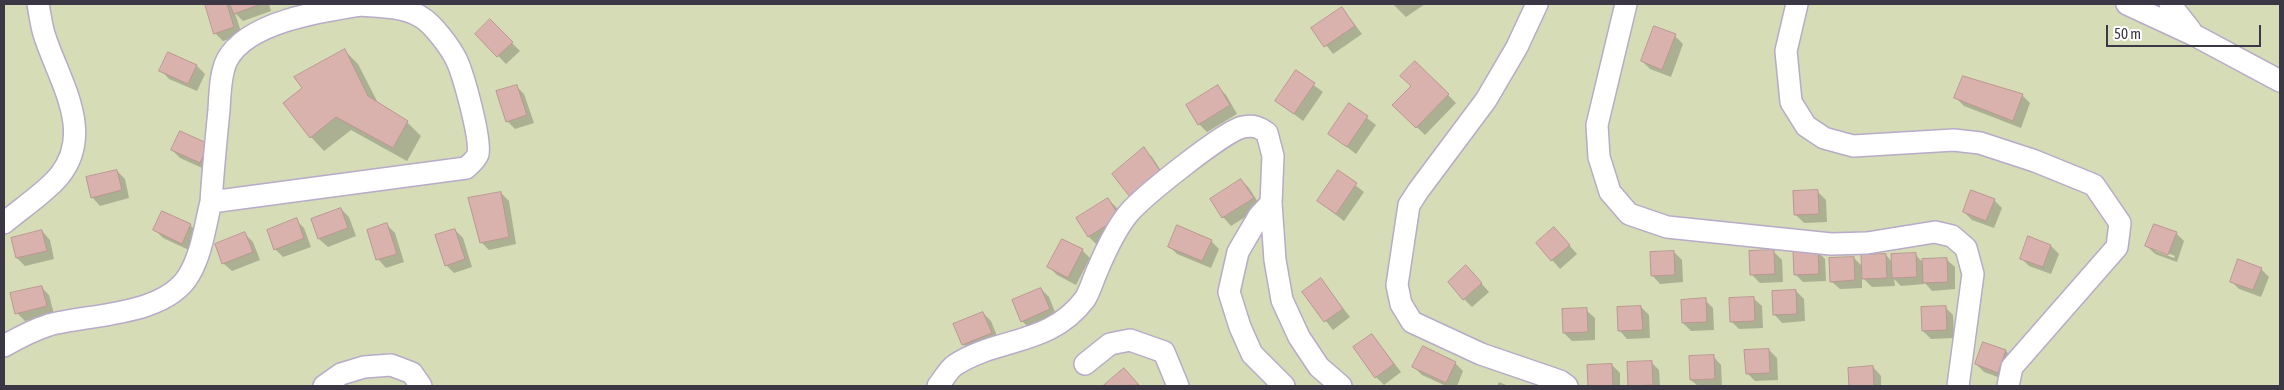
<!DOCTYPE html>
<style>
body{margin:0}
#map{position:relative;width:2284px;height:390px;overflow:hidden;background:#f6f1fe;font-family:"Asap Condensed",sans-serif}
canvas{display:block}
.frame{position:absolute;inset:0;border:5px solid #3c3744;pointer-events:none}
.scale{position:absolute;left:2106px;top:25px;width:155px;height:22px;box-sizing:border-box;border:2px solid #3c3744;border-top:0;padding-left:6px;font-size:15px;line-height:18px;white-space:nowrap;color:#3c3744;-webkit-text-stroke:4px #fff;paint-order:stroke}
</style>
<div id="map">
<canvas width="2284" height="390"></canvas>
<div class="frame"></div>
<div class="scale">50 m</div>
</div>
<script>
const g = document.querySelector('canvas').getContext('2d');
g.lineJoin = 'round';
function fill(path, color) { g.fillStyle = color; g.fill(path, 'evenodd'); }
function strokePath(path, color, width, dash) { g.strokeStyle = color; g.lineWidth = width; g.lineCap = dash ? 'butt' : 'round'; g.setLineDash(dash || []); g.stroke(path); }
fill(new Path2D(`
 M4,4H2280V386H4Z`), '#d5dcb6');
fill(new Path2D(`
 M206,4H269L271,11L243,21L235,13L242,35L223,41L215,33Z
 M1393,4H1425L1406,17Z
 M1342,8L1362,34L1333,54L1313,28Z
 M490,21L520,51L506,64L477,34Z
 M1675,36L1683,44L1671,77L1650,69L1642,61Z
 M345,51L358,64L378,103L407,122L421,136L407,161L351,130L324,151L311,137L304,88Z
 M169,53L197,66L205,74L197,91L169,79L161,70Z
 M1415,62L1456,103L1425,135L1394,105L1413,86Z
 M1296,72L1323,92L1303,121L1277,101Z
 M516,86L524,94L534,123L515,129L507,121Z
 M1218,87L1226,95L1237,114L1207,132L1199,124Z
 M2022,95L2030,103L2021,128L1964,106L1956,98Z
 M1350,105L1376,125L1356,154L1330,134Z
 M209,145V171L180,158L172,150Z
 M1144,149L1152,157L1167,180L1138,204Z
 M117,171L125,179L129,198L100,206L92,197Z
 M1338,172L1364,192L1344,221L1318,201Z
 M1241,180L1249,188L1261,207L1231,226L1223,217L1211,199Z
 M1818,192L1826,200L1827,222L1804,223L1796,215Z
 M501,193L509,201L516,244L489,250L481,242Z
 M1108,199L1116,207L1127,226L1097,245L1089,237L1078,218Z
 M1994,200L2002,208L1994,228L1972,220L1964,212Z
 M341,209L349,217L356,236L328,247L319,239L312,220Z
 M163,213L190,225L199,234L191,251L163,238L155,230Z
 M296,220L304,228L311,247L283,257L275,249Z
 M387,225L395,233L404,262L386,268L378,259Z
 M455,230L463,238L472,267L454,273L446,265Z
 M42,231L50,240L54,259L25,266L17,258Z
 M2176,233L2184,241L2177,262L2155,254L2147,246ZM2155,248L2175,256L2174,258L2155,251Z
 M245,234L253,242L260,260L232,271L223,263Z
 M1562,237L1577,254L1560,269L1538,244Z
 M2029,238L2051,246L2059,254L2051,274L2029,266L2021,258Z
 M1211,241L1219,249L1211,268L1177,254L1169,246Z
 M1082,250L1090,258L1076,285L1057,275L1049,267Z
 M1817,251L1825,259L1826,281L1803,282L1795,274Z
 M1674,252L1682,260L1683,282L1660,284L1652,275Z
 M1774,252L1782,260L1783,282L1760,283L1752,275Z
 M1915,254L1923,263L1946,259L1955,267V289L1932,291L1924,282V284L1901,286L1894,279L1895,286L1872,287L1862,277V288L1840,289L1831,281L1854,258L1863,267L1886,255L1892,262Z
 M2261,269L2269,277L2261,297L2239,289L2231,281Z
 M1474,275L1489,292L1472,307L1464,299Z
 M1321,280L1350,317L1333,330L1304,293Z
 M41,287L49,295L54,314L25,321L17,313Z
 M1041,289L1049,297L1057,317L1030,329L1022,321Z
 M1796,291L1804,299L1805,321L1782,323L1774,314Z
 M1753,298L1762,306L1763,328L1739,329L1731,321Z
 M1705,300L1713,308L1714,330L1691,331L1683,323Z
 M1641,307L1649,315L1650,338L1627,339L1619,330Z
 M1945,307L1953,315L1954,338L1931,339L1923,331Z
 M1586,310L1595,318V340L1572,341L1564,333L1563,311Z
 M983,313L991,321L999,341L972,352L963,344Z
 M1372,335L1401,372L1384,385L1376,377Z
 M1984,343L2006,351L2014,360L2006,380L1984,372L1976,364Z
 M1769,350L1777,358L1778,380L1755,381L1747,373Z
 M1713,356L1721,365L1722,386H1698L1691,380Z
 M1651,362L1659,370L1660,386H1630Z
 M1455,363L1463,371L1457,386H1446L1422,375L1414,367Z
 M1612,365L1620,373V386H1589L1588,366Z
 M1873,367L1881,376V386H1850V369Z
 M1123,370L1139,386H1105Z
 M1499,382L1508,386H1497Z`), '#0003');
const building = new Path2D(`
 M205,4H227L234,27L214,34Z
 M230,4H261L234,14Z
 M1342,7L1355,26L1324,47L1311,28Z
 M490,19L513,42L497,57L475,34Z
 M1654,26L1676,34L1662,70L1641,61Z
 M345,49L368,96L408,121L393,148L336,117L310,138L283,103L302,88L294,77Z
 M168,52L197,65L188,84L159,71Z
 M1415,61L1449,94L1416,128L1392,105L1411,86L1400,76Z
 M1296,70L1315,83L1294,114L1275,101Z
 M1963,76L2023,94L2013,121L1954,98Z
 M517,85L527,115L506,122L496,91Z
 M1218,85L1230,105L1198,125L1186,105Z
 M1349,103L1368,116L1347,147L1328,134Z
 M180,131L209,144L200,163L171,150Z
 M1144,147L1160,171L1130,197L1112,174Z
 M117,170L122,190L91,198L86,177Z
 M1338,170L1357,183L1336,214L1317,201Z
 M1241,179L1254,198L1222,218L1210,199Z
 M1818,190L1819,214L1794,215L1793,191Z
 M1971,190L1995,199L1986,221L1963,212Z
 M501,192L509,237L480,243L468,198Z
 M1108,198L1120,217L1088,237L1076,218Z
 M341,208L348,228L318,239L311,219Z
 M162,211L191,224L182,244L153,230Z
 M297,218L304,238L274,250L267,230Z
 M387,223L397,254L376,260L367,230Z
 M2154,224L2177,232L2168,255L2145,246Z
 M1177,225L1212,240L1202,261L1168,247Z
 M1554,227L1570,245L1551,261L1536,243Z
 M455,229L465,259L445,266L435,235Z
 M42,230L47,251L16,258L11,238Z
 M245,232L253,252L222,264L215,244Z
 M2028,236L2051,245L2043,267L2020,259Z
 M1062,239L1083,249L1068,278L1047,267Z
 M1774,250L1775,274L1750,275L1749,251Z
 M1818,250L1819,274L1794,275L1793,251Z
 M1674,251L1675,275L1651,276L1650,252Z
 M1916,253L1917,277L1892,278L1891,254Z
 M1886,254L1887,278L1862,279L1861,255Z
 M1854,257L1855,280L1830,282L1829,258Z
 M1947,258L1948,282L1923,283L1922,259Z
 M2238,259L2262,268L2253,290L2230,282Z
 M1466,265L1482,283L1463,300L1448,282Z
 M1321,278L1343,309L1324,322L1302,292Z
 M42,286L47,306L15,314L10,293Z
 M1041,288L1050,309L1021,322L1012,300Z
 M1796,290L1797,314L1773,315L1772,291Z
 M1754,297L1755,321L1730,322L1729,298Z
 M1706,298L1707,322L1682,323L1681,300Z
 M1641,306L1643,330L1618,331L1617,307Z
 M1946,306L1947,330L1922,331L1921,307Z
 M1587,308L1588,332L1563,333L1562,309Z
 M983,312L992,333L962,345L953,324Z
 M1372,334L1394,364L1375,378L1353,347Z
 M1983,342L2006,350L1998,373L1975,364Z
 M1423,346L1456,362L1446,383L1412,367Z
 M1769,349L1770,373L1746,374L1744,350Z
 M1714,355L1715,379L1690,380L1689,356Z
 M1652,361L1653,385L1628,386L1627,362Z
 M1612,364L1613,386H1588L1587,365Z
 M1873,366L1874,386H1849L1848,368Z
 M1124,368L1139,385L1103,386Z`);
fill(building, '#d9b2ad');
strokePath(building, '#bc9792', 1);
const minor = new Path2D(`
 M1537,4L1517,47L1486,100L1418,191L1409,205L1397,285L1401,304L1412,322L1481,354L1560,381L1567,386
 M1626,4L1597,125L1599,157L1610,192L1629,214L1667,227L1831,244L1867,243L1935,232L1952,236L1966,248L1973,274L1958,386
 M1797,4L1786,51L1791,102L1806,126L1824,138L1853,146L1954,140L1980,143L2035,161L2094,185L2120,223L2117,247L2012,367L2008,386
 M2127,4L2194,35L2280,81
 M2170,4L2191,31
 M361,5C380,7 404,6 421,17C433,24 451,48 457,61C464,77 481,138 478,154C476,160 470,164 466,168L211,202C213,171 216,140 219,110C220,95 220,74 227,60C247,22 321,11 361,5Z
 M1271,203L1259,216L1238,252L1229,292L1240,327L1252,354L1284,386
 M4,223C19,210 49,190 60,175C95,131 58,79 44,34C41,24 40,14 38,4
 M4,346C18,338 33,330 49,325C90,314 165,316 189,275C202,253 205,226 211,202
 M1085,364L1110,344L1130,340L1164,352L1178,386
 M324,386L341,374L364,367L391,365L412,373L421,386
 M938,386C943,380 948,370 955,365C998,337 1050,346 1085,299C1090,291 1093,280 1097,271C1105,252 1115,230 1128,214C1142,197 1224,131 1243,127C1254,125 1259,127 1267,133L1273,156L1271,203L1275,260L1282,300L1299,337L1319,367L1341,386`);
strokePath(minor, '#b8aac9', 24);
strokePath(minor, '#fff', 21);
</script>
